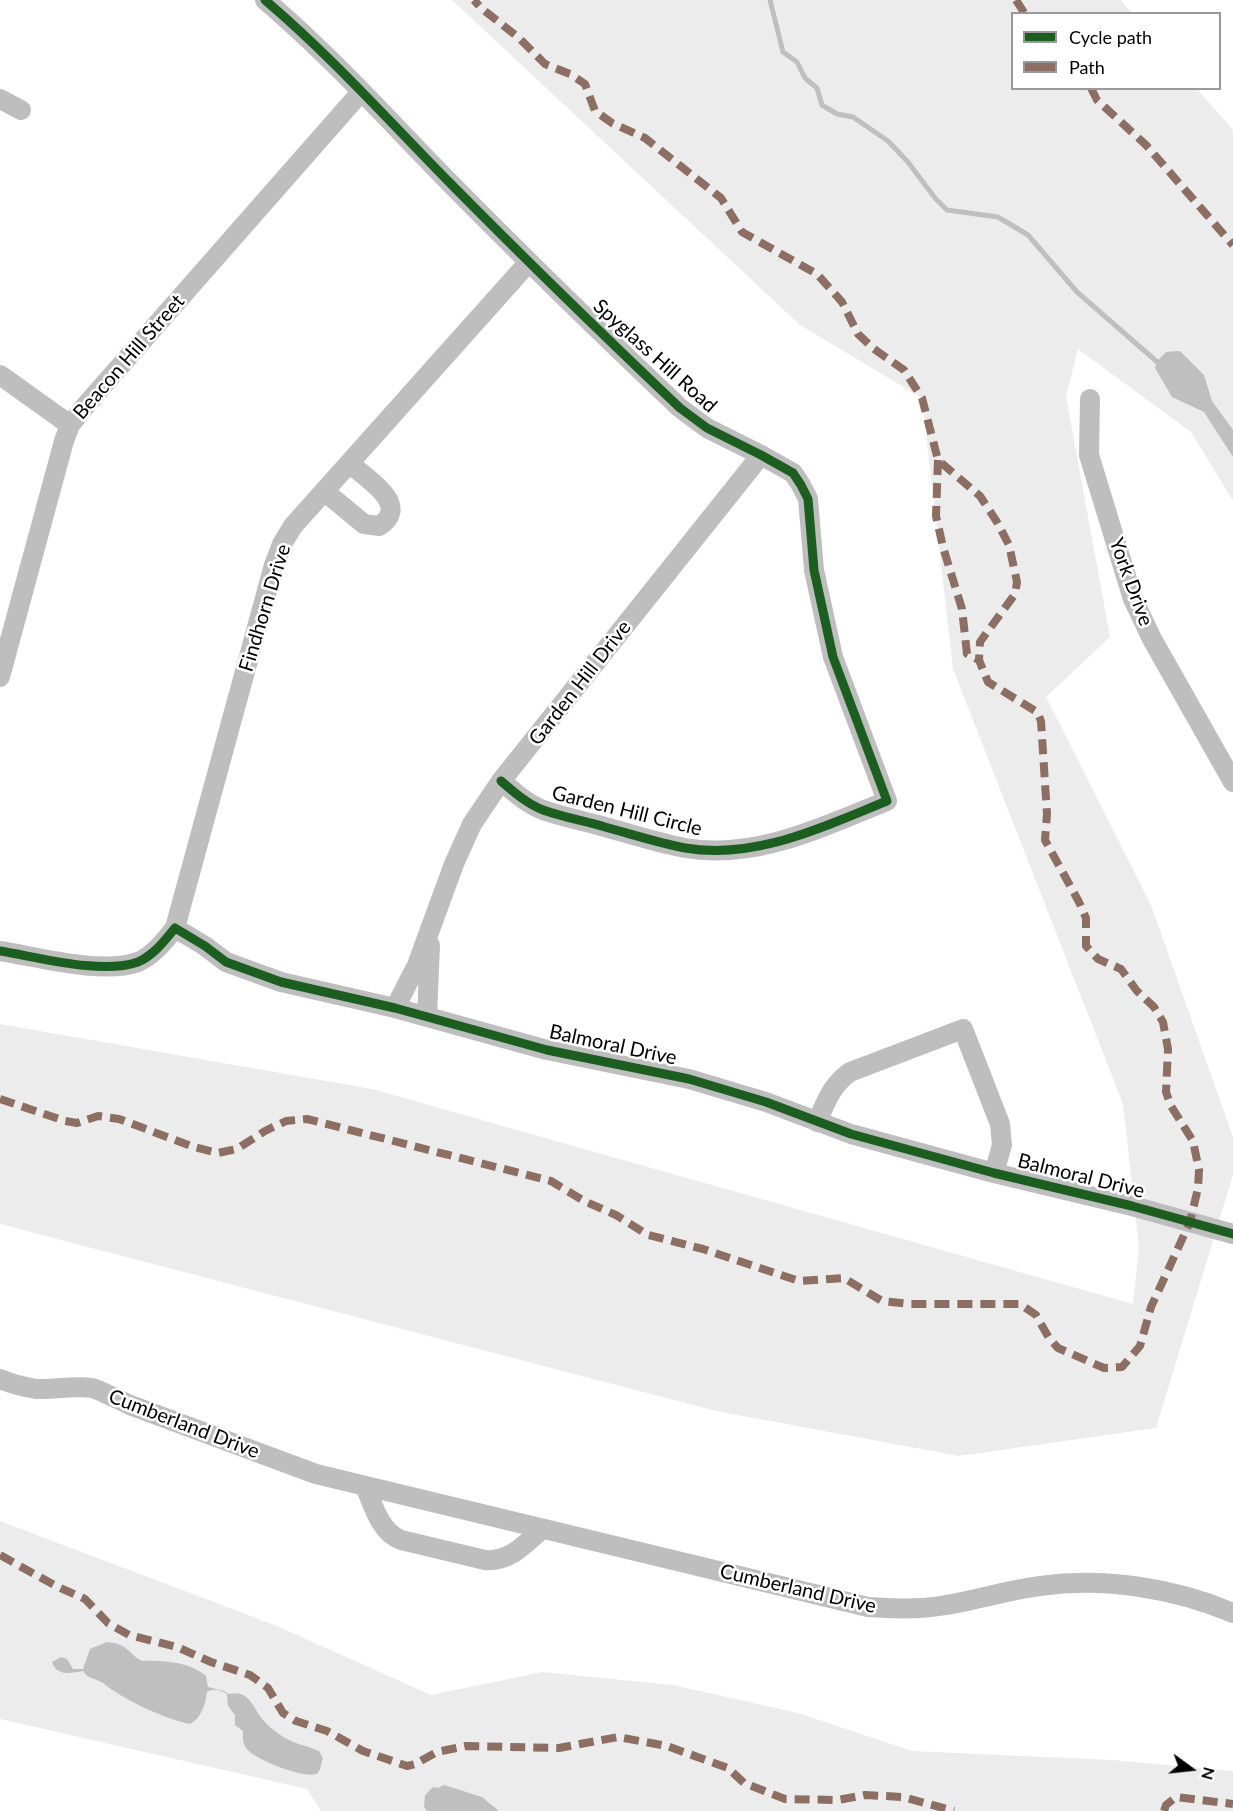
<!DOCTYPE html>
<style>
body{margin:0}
#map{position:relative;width:1233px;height:1811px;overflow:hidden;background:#fff;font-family:Lato,sans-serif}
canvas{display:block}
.legend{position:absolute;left:1011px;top:12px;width:210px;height:78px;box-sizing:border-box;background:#fff;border:2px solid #999;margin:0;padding:8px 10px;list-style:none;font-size:18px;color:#000}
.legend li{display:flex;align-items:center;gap:12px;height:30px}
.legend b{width:30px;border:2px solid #999}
.north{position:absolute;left:1161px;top:1739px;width:60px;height:60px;-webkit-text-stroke:4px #fff;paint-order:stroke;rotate:105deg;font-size:16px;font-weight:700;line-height:24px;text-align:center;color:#000}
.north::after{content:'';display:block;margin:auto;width:21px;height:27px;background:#000;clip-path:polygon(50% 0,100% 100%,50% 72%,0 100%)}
</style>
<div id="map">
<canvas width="1233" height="1811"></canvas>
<ul class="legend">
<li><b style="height:8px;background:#1b5e20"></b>Cycle path</li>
<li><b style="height:8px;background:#8d6e63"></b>Path</li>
</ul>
<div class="north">N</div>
</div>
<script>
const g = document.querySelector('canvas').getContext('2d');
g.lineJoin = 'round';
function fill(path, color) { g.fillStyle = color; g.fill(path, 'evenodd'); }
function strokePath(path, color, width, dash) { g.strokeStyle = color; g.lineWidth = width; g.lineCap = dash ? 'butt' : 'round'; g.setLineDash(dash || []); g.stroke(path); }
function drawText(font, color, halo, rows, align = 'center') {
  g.font = font + ' Lato,sans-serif'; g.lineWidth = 5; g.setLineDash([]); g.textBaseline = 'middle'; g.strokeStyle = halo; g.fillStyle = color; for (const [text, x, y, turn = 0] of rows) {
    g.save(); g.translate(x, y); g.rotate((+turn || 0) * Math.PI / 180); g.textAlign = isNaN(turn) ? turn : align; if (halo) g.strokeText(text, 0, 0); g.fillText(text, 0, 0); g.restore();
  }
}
fill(new Path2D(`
 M452,0H1121L1132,13L1012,14V88L1197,89L1233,130V501L1191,432L1078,349L1066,396L1110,637L1046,697L1151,905L1233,1137V1175L1156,1428L959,1456L716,1411L0,1224V1024L372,1089L1133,1304L1139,1247L1123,1104L953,669L922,398L800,325Z
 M0,1521L277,1626L431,1695L542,1672L673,1685L798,1713L912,1751L1112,1760L1233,1771V1811H321L307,1789L0,1719Z`), '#ececec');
fill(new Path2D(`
 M1180,351L1204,375L1212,401L1233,430V457L1204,412L1172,397L1155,368L1159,359L1166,352Z
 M107,1642C129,1644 127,1653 142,1661C163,1660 190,1662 206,1676L208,1687L224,1691L229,1694C250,1689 253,1709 264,1721C268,1726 274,1730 279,1734C290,1743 305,1745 319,1751L323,1758C321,1763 321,1772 316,1774C304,1779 254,1759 247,1749C242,1743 243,1738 243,1731L235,1725V1715L228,1706L227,1694C220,1690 214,1688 207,1692C205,1705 202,1717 190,1724C162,1718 124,1700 103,1683C96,1678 87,1679 83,1671C71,1673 57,1677 52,1662L61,1657L67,1659L73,1669H83L90,1649Z
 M444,1785L482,1797L499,1811H427L424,1807L425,1795L433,1787L438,1788Z`), '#bfbfbf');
strokePath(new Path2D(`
 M770,0L783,52L797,62L805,78L817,88L822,105L837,114L853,117L888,141L908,162L935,198L947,210L998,217L1028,235L1077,292L1163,367`), '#bfbfbf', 5);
strokePath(new Path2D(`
 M265,0C331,56 389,121 449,182C525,259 602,334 680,408L707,428L761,455L793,473L801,485L808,499L814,570L833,657L887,801C822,827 756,860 685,848C658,843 631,834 605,827C584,821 563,817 543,810C527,804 514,792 501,781
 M0,99L21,110
 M0,375L70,425
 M1090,399L1089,455L1133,599L1152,639L1233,782
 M324,491L364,524L379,526C412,505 366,478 349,463
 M0,677L64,441L70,425L86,405L361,92
 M175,928L274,565L282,544L293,526L528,263
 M0,951C38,957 102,975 138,962C154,955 164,941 175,928L205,946L226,962L281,982L395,1008L547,1050L689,1079L766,1102L851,1134L994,1173L1132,1206L1233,1234
 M395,1008L417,965L454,864L472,824L501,781L761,455
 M427,1017L430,945
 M817,1122C827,1100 831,1086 850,1072L963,1029L1000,1124L1002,1145L994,1173
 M0,1379C12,1384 24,1387 36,1389C55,1390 74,1385 92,1388C100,1390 121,1401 130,1405L316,1474L868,1607C894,1609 920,1610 946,1605C978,1600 1008,1590 1040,1586C1104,1577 1174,1588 1233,1613
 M365,1486C373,1505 380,1532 401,1540L485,1560C510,1562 525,1544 542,1529`), '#bebebe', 20);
strokePath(new Path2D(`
 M1016,0L1025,14
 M1091,88L1097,100L1146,145L1233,245
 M938,460L936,516L943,547L962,609L967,654L979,660
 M0,1099L65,1121L77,1123L98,1116L119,1119L194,1147L218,1153L237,1149L265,1131L286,1121L307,1119L551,1181L584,1201L616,1215L648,1235L703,1249L799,1281L844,1278L882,1301L911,1304H1020L1036,1315L1049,1338L1058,1348L1104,1368L1122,1367L1140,1346L1151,1307L1190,1222L1198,1188L1199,1170L1193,1141L1171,1106L1166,1092L1168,1049L1163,1022L1154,1007L1137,991L1121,969L1098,959L1086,946V918L1079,902L1045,840L1047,814L1041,721L1037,712L988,682L979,660L980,642L1015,594L1017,582L1009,545L997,522L980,496L938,460L922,398L904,370L874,349L858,334L842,302L817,274L742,232L721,198L645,138L612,123L595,111L585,84L570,74L545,64L519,38L481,8L474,0
 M0,1555L56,1586L85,1599L108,1623L129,1635L177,1647L211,1662L250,1675L268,1688L283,1713L296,1721L327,1731L363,1751L407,1766L415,1764L437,1752L466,1746L559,1748L618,1737L667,1746L728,1768L744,1783L785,1799L838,1800L865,1795L903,1797L954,1811
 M1164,1811L1166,1805L1176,1797L1233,1804`), '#8d6e63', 8, [15, 8]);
strokePath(new Path2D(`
 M265,0C331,56 389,121 449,182C525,259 602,334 680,408L707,428L761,455L793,473L801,485L808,499L814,570L833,657L887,801C822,827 756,860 685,848C658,843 631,834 605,827C584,821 563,817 543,810C527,804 514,792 501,781
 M0,951C38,957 102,975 138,962C154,955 164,941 175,928L205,946L226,962L281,982L395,1008L547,1050L689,1079L766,1102L851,1134L994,1173L1132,1206L1233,1234`), '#1b5e20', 9);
drawText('20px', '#000', '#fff', [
 ["Spyglass Hill Road",655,356,42],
 ["Beacon Hill Street",129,357,-49],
 ["York Drive",1131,582,70],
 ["Findhorn Drive",265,608,-73],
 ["Garden Hill Drive",580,683,-52],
 ["Garden Hill Circle",627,811,14],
 ["Balmoral Drive",613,1045,12],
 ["Balmoral Drive",1081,1176,14],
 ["Cumberland Drive",184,1424,21],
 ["Cumberland Drive",798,1589,13]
]);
</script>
